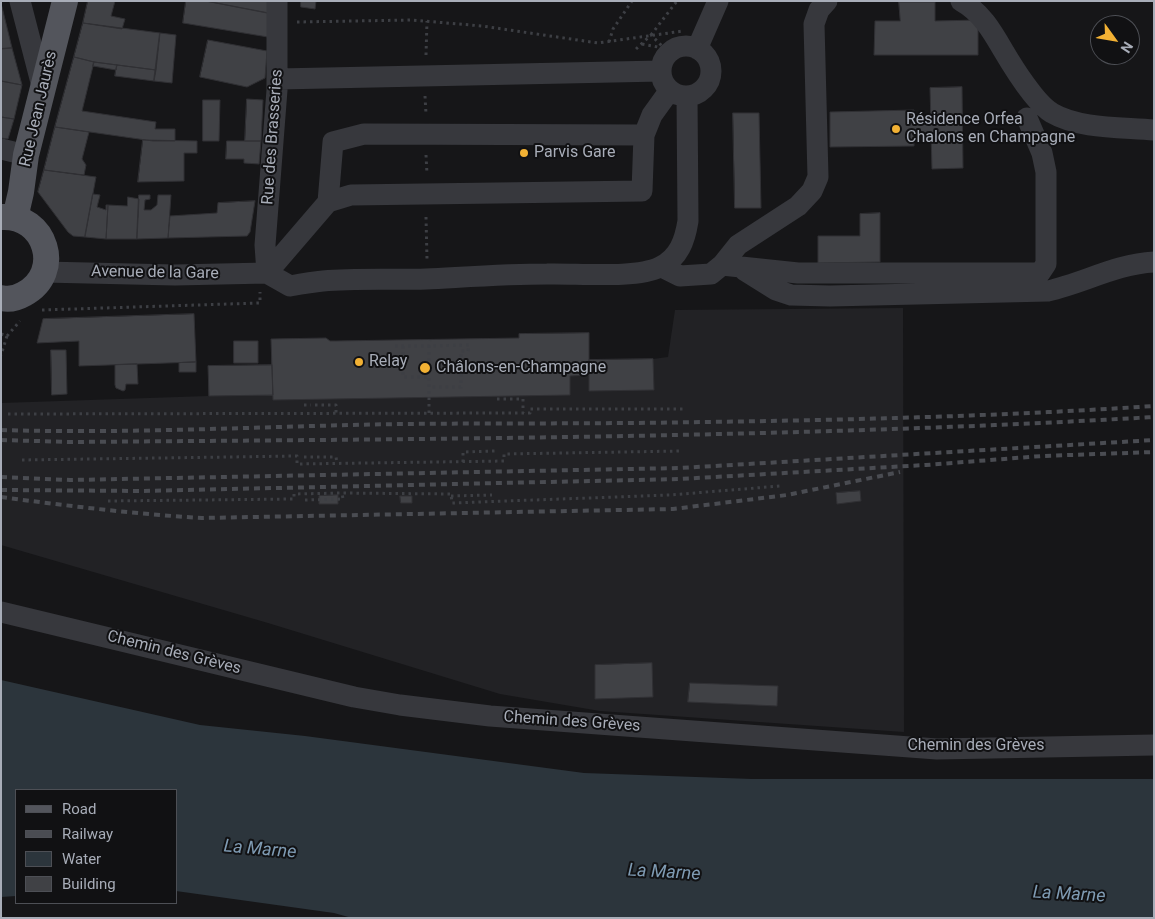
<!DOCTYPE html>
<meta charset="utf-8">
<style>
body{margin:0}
#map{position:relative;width:1155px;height:919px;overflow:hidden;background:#161618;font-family:Roboto,sans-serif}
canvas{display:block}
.frame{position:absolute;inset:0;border:2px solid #a8adb8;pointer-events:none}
.legend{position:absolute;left:15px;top:789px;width:162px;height:115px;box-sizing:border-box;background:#111113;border:1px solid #4d4f55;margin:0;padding:6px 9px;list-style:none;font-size:15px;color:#a8adb8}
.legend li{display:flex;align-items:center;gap:10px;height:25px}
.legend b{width:25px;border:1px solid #4d4f55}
.north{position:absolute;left:1090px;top:15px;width:50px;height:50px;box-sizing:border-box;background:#111113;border:1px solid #4d4f55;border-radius:50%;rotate:122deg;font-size:14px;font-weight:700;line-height:20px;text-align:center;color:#a8adb8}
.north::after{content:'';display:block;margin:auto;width:18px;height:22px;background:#f2b134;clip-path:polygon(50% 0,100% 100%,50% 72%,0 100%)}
</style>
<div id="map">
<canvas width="1155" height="919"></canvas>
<div class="frame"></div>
<ul class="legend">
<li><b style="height:6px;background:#53555c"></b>Road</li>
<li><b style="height:6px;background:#4a4c52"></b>Railway</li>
<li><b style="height:14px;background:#2c353c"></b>Water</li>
<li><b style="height:14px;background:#404145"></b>Building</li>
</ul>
<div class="north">N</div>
</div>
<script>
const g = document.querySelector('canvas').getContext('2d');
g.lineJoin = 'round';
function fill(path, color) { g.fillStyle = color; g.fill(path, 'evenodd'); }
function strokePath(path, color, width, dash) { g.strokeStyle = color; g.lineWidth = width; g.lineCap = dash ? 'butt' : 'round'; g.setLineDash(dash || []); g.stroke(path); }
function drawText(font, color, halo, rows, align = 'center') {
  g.font = font + ' Roboto,sans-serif'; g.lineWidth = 4; g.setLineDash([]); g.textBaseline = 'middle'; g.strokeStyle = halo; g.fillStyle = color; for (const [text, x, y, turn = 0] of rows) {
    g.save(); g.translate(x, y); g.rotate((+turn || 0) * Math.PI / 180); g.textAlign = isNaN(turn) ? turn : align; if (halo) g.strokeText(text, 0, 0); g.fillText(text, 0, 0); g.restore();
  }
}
fill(new Path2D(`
 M903,308L904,732L600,711L500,694L268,623L1,545V403L208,396V366L271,365V339L326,338L330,341H335L519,338V334L589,333V360L653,359L668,357L675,310Z`), '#222225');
fill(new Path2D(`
 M1,680L200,725L305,736L584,773L752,779H1154V918H352L334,913L176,891V790H16V896L1,897Z`), '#2c353c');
const building = new Path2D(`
 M88,1H115L111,16L125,19L122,29L83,23Z
 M186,1H206L269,13L268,37L183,23Z
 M206,1H270L269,13Z
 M301,1H316L315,9L301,7Z
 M899,2H935V21L978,20V55H874L875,21H900Z
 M2,7L12,48L1,49V8Z
 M83,23L160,33L156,70L94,62L74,57Z
 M160,33L176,35L172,83L154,81Z
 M208,40L267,51L265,78L247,87L200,77Z
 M12,48L22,85L1,81V49Z
 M74,57L94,62L82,111L156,122L155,129H175V141H153L55,127Z
 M94,62L117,65L116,70L93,66Z
 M117,65L156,70L154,81L115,76Z
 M1,81L22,85L14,119L1,117Z
 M962,87L963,168L932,169L931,132L914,133V146L830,147V112L914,110V125L931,124L930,88Z
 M247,99L263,100L261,141H245Z
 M203,100H220L219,141H203Z
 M733,113H759L761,208H735Z
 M1,117L14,119L8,139L1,138Z
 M55,127L89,132L82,159L86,165L84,175L44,170Z
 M143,140L197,141V153H184V181L138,182Z
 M227,141H261L259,164L244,163V159H226Z
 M44,170L96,177L85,237L73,236L68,232L38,192Z
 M93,194L100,195L97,207L106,210V205H108L106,239L85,237Z
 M139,195H150V199L145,200L144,210H151L157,205L158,195H171L168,238L137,239Z
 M128,197L139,199L137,239H106L108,205L127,206Z
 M255,201L250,232L247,236L168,238L170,216L217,213L218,203Z
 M880,213V262L818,263V236H860V214Z
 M194,314L196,362L79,366V341L37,343L43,319Z
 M589,333V375L570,376V395L273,400L271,339L326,338L330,341H335L519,338V334Z
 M234,341H258V363H234Z
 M51,350H66L67,394L52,395Z
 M653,359L654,390L589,391V360Z
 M196,362V372H179V363Z
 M137,364L138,384H126L125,390L123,391L116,388L115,385V365Z
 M272,365L273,395L209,396L208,366Z
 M860,491L861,501L837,504L836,493Z
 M338,495V504H319V496Z
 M400,496H412V503H401Z
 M652,663L653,697L595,699V665Z
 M690,683L778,686L777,706L688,702Z`);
fill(building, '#404145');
strokePath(building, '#303034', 1);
strokePath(new Path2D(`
 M297,22L412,20L482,26L598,43L683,31
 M651,35L677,1
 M609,42L613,29L632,1
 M642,44L663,48
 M636,49L651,35L664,48
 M426,55L427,21
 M425,96L426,114
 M426,155L427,174
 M426,217L427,259
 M42,310L260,303V292
 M1,334L7,336L1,355
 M7,336L20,321
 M395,346H429L430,340
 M403,346V377H429
 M429,366L461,365
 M497,399H523V413
 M304,405H311
 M315,405H336V414
 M429,413V346L469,345L468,351H461V387H429
 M8,414L523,413H530V409H686
 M304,457H336L337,463
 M22,460L297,456V464L504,461V454L681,451
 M463,462V452L495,451
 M451,496L492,495
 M305,500L343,499L342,493
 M108,501L294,499V494L342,493L451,494L452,503L670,495L780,486`), '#3d3f44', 3, [2.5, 4]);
strokePath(new Path2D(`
 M20,1L43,90
 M961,1C981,12 992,31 1003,50C1013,67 1036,104 1052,113C1079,129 1123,127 1154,130
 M661 71a25 25 0 1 1 50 0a25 25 0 1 1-50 0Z
 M697,49L718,1
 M278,79L661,71
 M1,149L26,155
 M328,202L333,142L364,134L644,135
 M722,265L798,273H1040L1046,264V172L1042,153L1027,118
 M662,267L680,276L711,274L722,265L738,245L798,206L812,191L818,177L814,24L819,10L827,1
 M744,270L776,290L791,295L830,296L1048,291C1084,283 1116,264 1154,262
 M44,272L175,275L267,273
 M267,273L290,286C301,284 312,282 323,281C357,278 392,280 426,279C466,277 507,274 547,274C576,273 636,279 660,267C679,258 685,240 688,221L687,96
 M267,273L328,202L351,195L642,191L644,135L652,115L670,90
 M267,273L265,245L277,90V1
 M1,612L354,697L400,705L490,716L937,749L1154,745`), '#37383d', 21);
strokePath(new Path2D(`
 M1,217C46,214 64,273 24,294C17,298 9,300 1,298
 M15,218L21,192L26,155L65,1`), '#53555c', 26);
strokePath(new Path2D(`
 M1,430C134,434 268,426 401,424C501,423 602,424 702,422C853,420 1003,416 1154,406
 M1,440L71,442C432,439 793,438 1154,417
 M1,477L70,480L680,468L1154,440
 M1,490L142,491L680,479L926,465L1042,456L1154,452
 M1,497C68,506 135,514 202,518L673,509L787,495L900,472`), '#4a4c52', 4, [6, 5]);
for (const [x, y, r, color] of [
 [896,129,5,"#f2b134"],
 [524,153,5,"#f2b134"],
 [359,362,5,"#f2b134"],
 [425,368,6,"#f2b134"]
]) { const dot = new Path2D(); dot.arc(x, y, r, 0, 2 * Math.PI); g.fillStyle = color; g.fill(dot); strokePath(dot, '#111113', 2); }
drawText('16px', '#a8adb8', '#111113', [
 ["Rue Jean Jaurès",39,109,-77],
 ["Rue des Brasseries",273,137,-86],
 ["Avenue de la Gare",155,273,1],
 ["Chemin des Grèves",174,653,14],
 ["Chemin des Grèves",572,722,4],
 ["Chemin des Grèves",976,746]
]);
drawText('16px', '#a8adb8', '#111113', [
 ["Résidence Orfea",906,120],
 ["Chalons en Champagne",906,138],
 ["Parvis Gare",534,153],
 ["Relay",369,362],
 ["Châlons-en-Champagne",436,368]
], 'left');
drawText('italic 18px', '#7f9bb3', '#111113', [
 ["La Marne",260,850,5],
 ["La Marne",664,873,3],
 ["La Marne",1069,895,3]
]);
</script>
